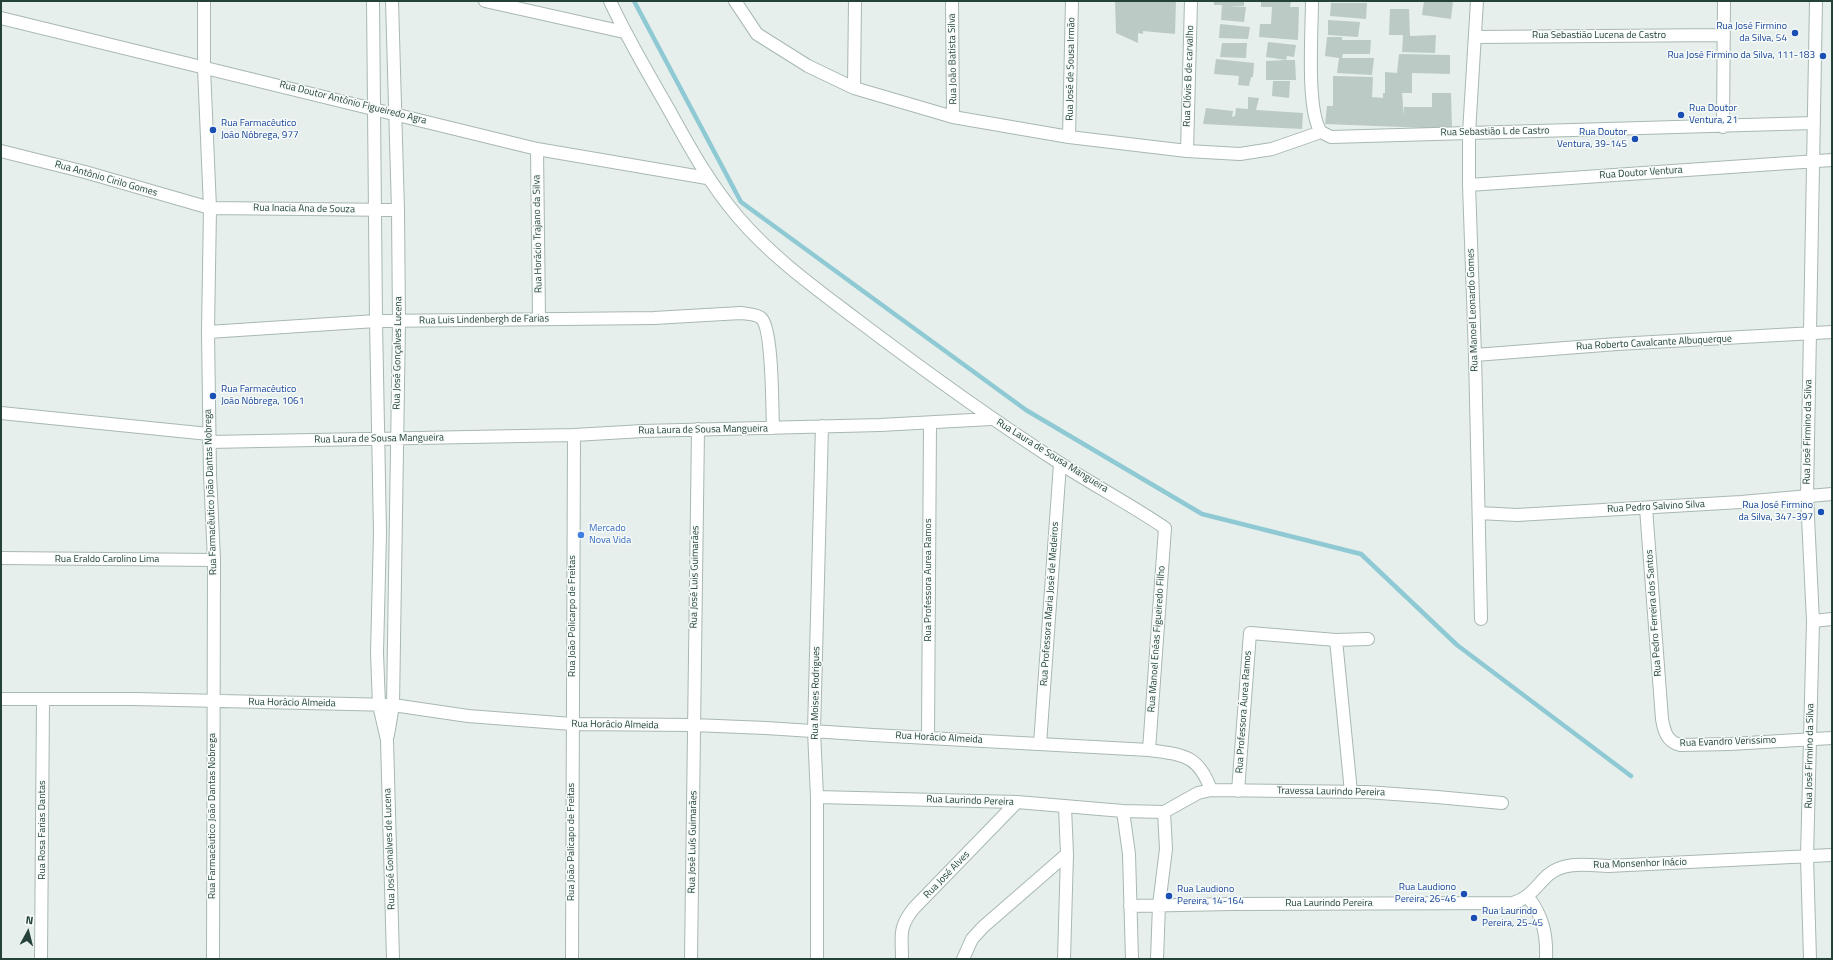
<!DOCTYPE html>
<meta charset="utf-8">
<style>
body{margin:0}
#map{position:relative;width:1833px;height:960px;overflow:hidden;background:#e6efeb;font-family:"Titillium Web",sans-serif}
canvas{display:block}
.frame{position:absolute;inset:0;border:2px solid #24423a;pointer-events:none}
.north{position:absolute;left:8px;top:912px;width:40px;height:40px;-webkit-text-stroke:3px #f7fbf9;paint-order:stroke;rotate:7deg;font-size:11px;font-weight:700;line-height:16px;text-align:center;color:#24423a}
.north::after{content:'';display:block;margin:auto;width:14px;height:18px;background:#24423a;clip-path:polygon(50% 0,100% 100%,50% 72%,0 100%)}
</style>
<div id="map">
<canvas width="1833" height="960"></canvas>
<div class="frame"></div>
<div class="north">N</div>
</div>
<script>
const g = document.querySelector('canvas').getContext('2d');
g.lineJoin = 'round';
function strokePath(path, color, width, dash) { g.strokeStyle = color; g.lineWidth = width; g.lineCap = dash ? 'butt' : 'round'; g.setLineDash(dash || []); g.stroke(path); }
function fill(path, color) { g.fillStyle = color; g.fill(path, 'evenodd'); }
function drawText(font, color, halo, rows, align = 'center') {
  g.font = font + ' "Titillium Web",sans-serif'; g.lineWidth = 3; g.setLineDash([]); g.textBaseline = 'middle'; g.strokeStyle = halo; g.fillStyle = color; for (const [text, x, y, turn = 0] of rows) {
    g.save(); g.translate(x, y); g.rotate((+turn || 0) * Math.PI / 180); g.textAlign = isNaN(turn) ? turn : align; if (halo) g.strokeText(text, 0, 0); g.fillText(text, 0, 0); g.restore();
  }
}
strokePath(new Path2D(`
 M634,1L741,202L1026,410L1202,514L1361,554L1457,645L1631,776`), '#8ec9d4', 4.5);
fill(new Path2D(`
 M1115,1H1176L1175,34L1143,31V34L1138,33V43L1116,33Z
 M1214,1H1244V6H1228L1246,7L1244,22L1221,20L1222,5H1214Z
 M1261,1H1291L1290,7H1299L1298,40L1259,37L1260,24H1271L1272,7H1261Z
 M1424,1H1453L1451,19L1422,15Z
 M1331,3H1367L1366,19L1330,16Z
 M1390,9H1409L1410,36L1436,35L1435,53L1402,52L1403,35H1389Z
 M1328,20L1360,22L1358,37L1328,35Z
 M1220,24L1250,27L1248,39L1219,38Z
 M1327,37H1342V40H1371L1370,54H1343L1342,58H1374L1372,75L1337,73L1339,58L1325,56Z
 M1268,42L1296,45L1294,57L1287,56L1286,60H1295L1296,80H1266V61L1286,60L1266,57Z
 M1222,43H1247L1246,58L1220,57Z
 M1399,54L1450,55V74L1412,73V93H1402L1404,117V107H1432V93H1451L1452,129L1325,124L1327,106H1333V76L1373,77L1372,97L1383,98V93H1385V72L1397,73Z
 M1216,59L1254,63L1253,77H1251L1249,86L1238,85L1239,76L1214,74Z
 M1273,81H1290L1289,98L1272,96Z
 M1248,97L1259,98L1256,110L1303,113L1302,129L1203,124L1206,108L1233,111L1232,117L1235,116L1236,108L1248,109Z`), '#bbcac4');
const minor = new Path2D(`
 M204,1V68L210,208L208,332L210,474L214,560L213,959
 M373,1L376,321L380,533L377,653L379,705L387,740L393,959
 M485,1L624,32
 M610,1C627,38 648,73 668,108C689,146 709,183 738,217C772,257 814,287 856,319C922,369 988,417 1058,462C1093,485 1130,504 1165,528L1149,750
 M735,1L757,34L808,66L854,88L953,117L1069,137L1187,151L1240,154L1272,149L1321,132
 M952,1L953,117
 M1312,1C1312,30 1306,111 1321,132
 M1477,1L1469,133V185L1475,355L1481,619
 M1,18L537,149L707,178
 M1475,37L1724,35
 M854,88L855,1
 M1723,127L1724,1
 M1321,132L1331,137L1814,123
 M1069,137L1072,1
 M537,149L539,318
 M1,151L85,172L210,208L398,210
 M1187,151L1191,1
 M1469,185L1832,160
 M208,332L376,321L654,318L741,313C747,314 757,314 761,318C773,328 772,409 773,428
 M1475,355L1617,344L1832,332
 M1,413L209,434
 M209,442L574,435L643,431L880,425L991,419
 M1646,508L1662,719C1664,731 1667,742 1680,745L1730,744L1832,738
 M1479,513L1517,515L1741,502L1832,494
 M1,558L214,560
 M1813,621L1832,619
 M1336,640L1351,792
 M1,699H134L393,705L468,716L572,724L693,725L766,728L873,735L1149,750C1183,755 1198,754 1211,790
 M388,735L393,705L399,322L398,210L392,1
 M928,737L930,423
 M1040,744L1060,464
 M1238,791L1250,633L1336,640L1368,639
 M817,797L1017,802L1123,811L1164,812L1198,793L1211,790L1366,792L1437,797L1502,803
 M1123,811L1129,854L1132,959
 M1528,897C1543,916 1547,935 1546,959
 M1130,906L1232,904L1513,903C1531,897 1535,887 1548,875C1564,861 1588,865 1608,866L1832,855
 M41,959L43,701
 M572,959L574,435
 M691,959L698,429
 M817,959V797L814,731L822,426
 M902,959C902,935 898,928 914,908L1017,802
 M963,959L972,939L983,927L1067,854
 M1064,959L1067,854L1065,807
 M1157,959L1159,905L1166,849L1164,812
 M1810,959L1807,857L1813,621L1807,496L1816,1`);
strokePath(minor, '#a8b8b2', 14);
strokePath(minor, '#fff', 12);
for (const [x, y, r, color] of [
 [1795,33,4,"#1a4fb4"],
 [1823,56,4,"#1a4fb4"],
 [1681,115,4,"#1a4fb4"],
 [213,130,4,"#1a4fb4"],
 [1635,139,4,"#1a4fb4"],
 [213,396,4,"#1a4fb4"],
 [1821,512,4,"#1a4fb4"],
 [581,535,4,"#3f7fe0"],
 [1464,894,4,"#1a4fb4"],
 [1169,896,4,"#1a4fb4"],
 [1474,918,4,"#1a4fb4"]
]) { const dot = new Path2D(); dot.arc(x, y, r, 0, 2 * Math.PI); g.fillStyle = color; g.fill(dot); strokePath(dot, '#f7fbf9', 1.5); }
drawText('10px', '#164399', '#f7fbf9', [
 ["Rua José Firmino",1787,27],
 ["da Silva, 54",1787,39],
 ["Rua José Firmino da Silva, 111-183",1815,56],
 ["Rua Doutor",1689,109,"left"],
 ["Ventura, 21",1689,121,"left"],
 ["Rua Farmacêutico",221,124,"left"],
 ["João Nóbrega, 977",221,136,"left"],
 ["Rua Doutor",1627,133],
 ["Ventura, 39-145",1627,145],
 ["Rua Farmacêutico",221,390,"left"],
 ["João Nóbrega, 1061",221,402,"left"],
 ["Rua José Firmino",1813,506],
 ["da Silva, 347-397",1813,518],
 ["Rua Laudiono",1456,888],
 ["Pereira, 26-46",1456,900],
 ["Rua Laudiono",1177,890,"left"],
 ["Pereira, 14-164",1177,902,"left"],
 ["Rua Laurindo",1482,912,"left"],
 ["Pereira, 25-45",1482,924,"left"]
], 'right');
drawText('10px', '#24423a', '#f7fbf9', [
 ["Rua Sebastião Lucena de Castro",1599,36],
 ["Rua João Batista Silva",953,59,-91],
 ["Rua José de Sousa Irmão",1071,69,-89],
 ["Rua Clóvis B de carvalho",1189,76,-88],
 ["Rua Doutor Antônio Figueiredo Agra",353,103,14],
 ["Rua Sebastião L de Castro",1495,132,-1],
 ["Rua Doutor Ventura",1641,173,-4],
 ["Rua Antônio Cirilo Gomes",106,179,16],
 ["Rua Inacia Ana de Souza",304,209,1],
 ["Rua Horácio Trajano da Silva",538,234,-91],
 ["Rua Manoel Leonardo Gomes",1473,310,-92],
 ["Rua Luis Lindenbergh de Farias",484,320,-1],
 ["Rua Roberto Cavalcante Albuquerque",1654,343,-3],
 ["Rua José Gonçalves Lucena",398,353,-89],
 ["Rua Laura de Sousa Mangueira",703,430,-1],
 ["Rua José Firmino da Silva",1808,432,-89],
 ["Rua Laura de Sousa Mangueira",379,439,-1],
 ["Rua Laura de Sousa Mangueira",1052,456,32],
 ["Rua Farmacêutico João Dantas Nobrega",211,492,-92],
 ["Rua Pedro Salvino Silva",1656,507,-3],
 ["Rua Eraldo Carolino Lima",107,560],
 ["Rua José Luis Guimarães",695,577,-89],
 ["Rua Professora Aurea Ramos",929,580,-90],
 ["Rua Professora Maria José de Medeiros",1050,604,-86],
 ["Rua Pedro Ferreira dos Santos",1654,613,-94],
 ["Rua João Policarpo de Freitas",573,616,-90],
 ["Rua Manoel Enéas Figueiredo Filho",1157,639,-86],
 ["Rua Moises Rodrigues",816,693,-89],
 ["Rua Horácio Almeida",292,703,1],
 ["Rua Professora Áurea Ramos",1244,712,-86],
 ["Rua Horácio Almeida",615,725,1],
 ["Rua Horácio Almeida",939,738,3],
 ["Rua Evandro Verissimo",1728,742,-2],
 ["Rua José Firmino da Silva",1810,756,-89],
 ["Travessa Laurindo Pereira",1331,792,1],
 ["Rua Laurindo Pereira",970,801,2],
 ["Rua Farmacêutico João Dantas Nobrega",213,816,-90],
 ["Rua Rosa Farias Dantas",43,830,-90],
 ["Rua João Palicapo de Freitas",572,842,-90],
 ["Rua José Luís Guimarães",693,842,-89],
 ["Rua José Gonalves de Lucena",390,849,-92],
 ["Rua Monsenhor Inácio",1640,864,-2],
 ["Rua José Alves",947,875,-46],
 ["Rua Laurindo Pereira",1329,904]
]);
drawText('10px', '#366cbe', '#f7fbf9', [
 ["Mercado",589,529],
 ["Nova Vida",589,541]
], 'left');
</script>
